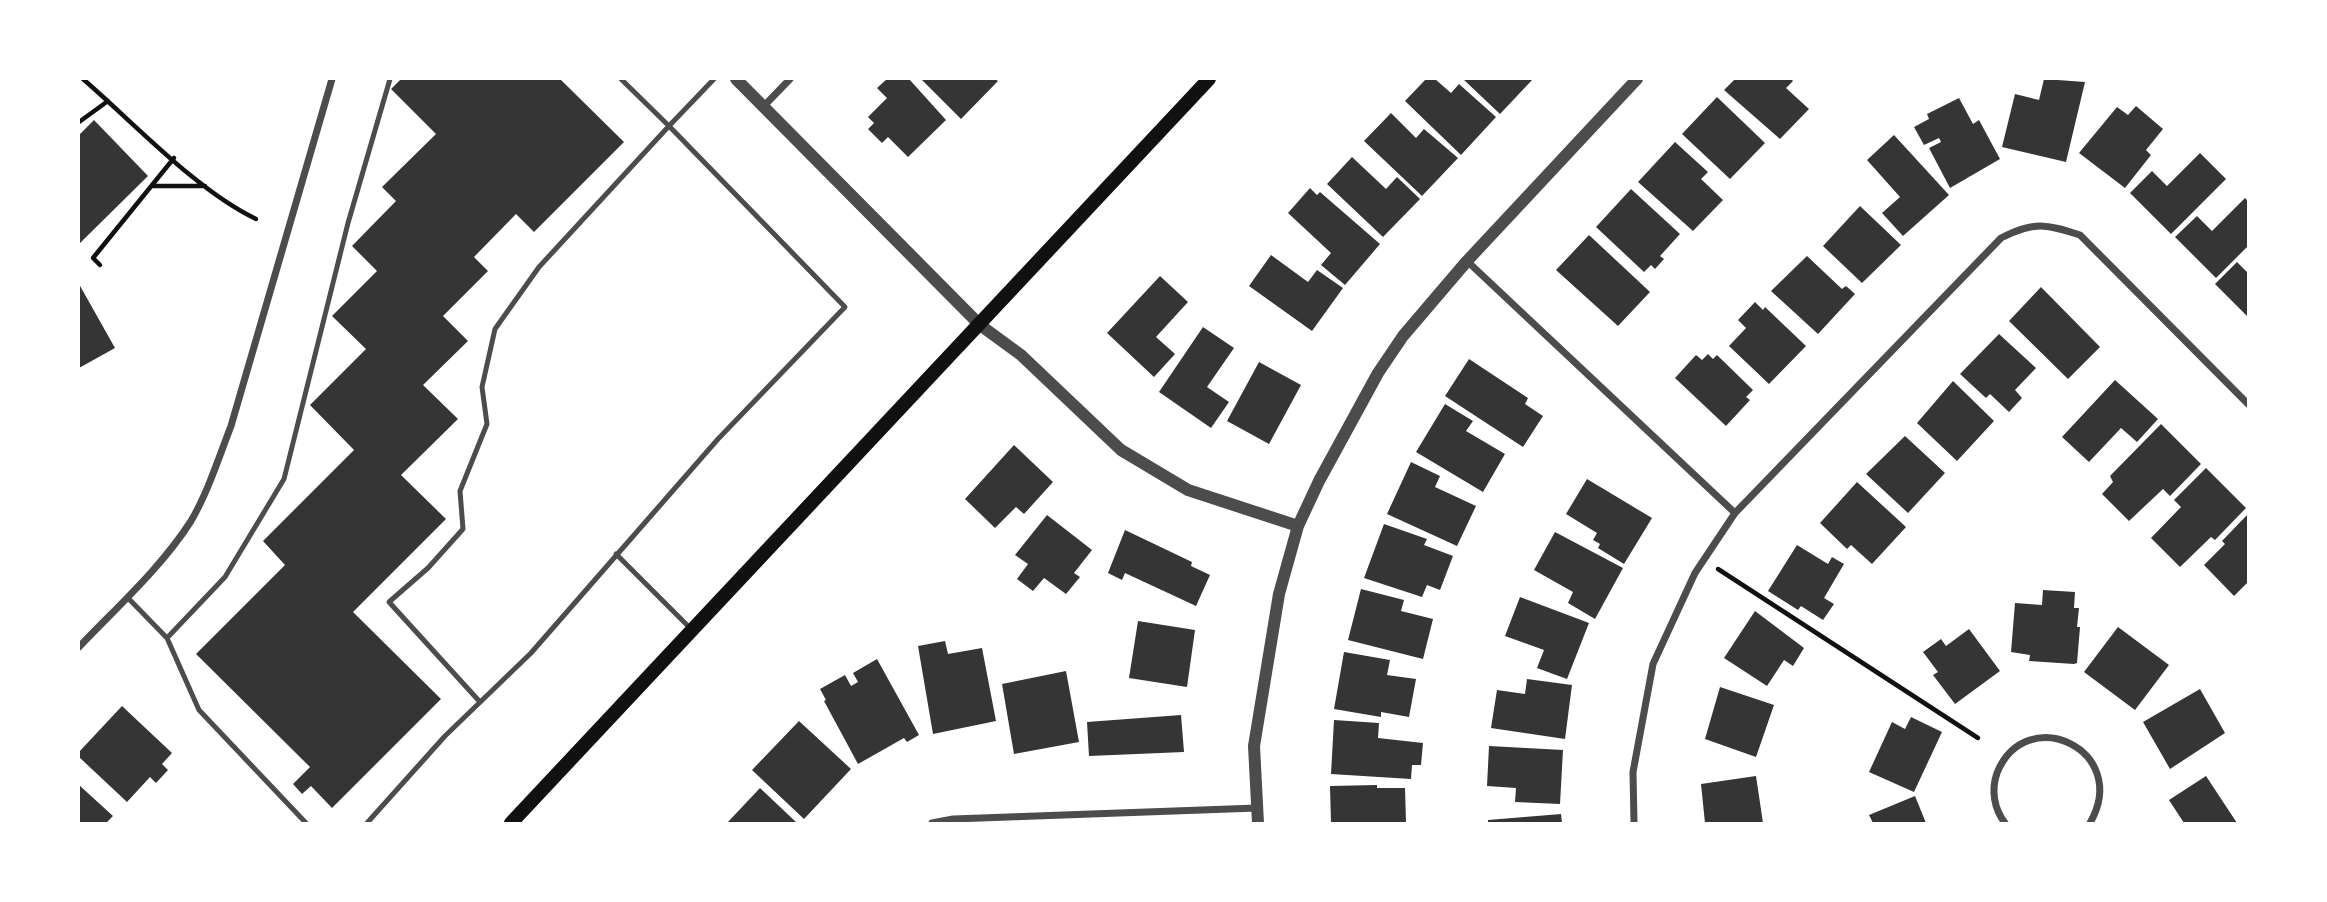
<!DOCTYPE html>
<style>
body{margin:0}
#map{position:relative;width:2327px;height:902px;overflow:hidden;background:#fff;font-family:"Source Sans 3",sans-serif}
canvas{display:block}
.frame{position:absolute;inset:0;border:80px solid #fff;pointer-events:none}
</style>
<div id="map">
<canvas width="2327" height="902"></canvas>
<div class="frame"></div>
</div>
<script>
const g = document.querySelector('canvas').getContext('2d');
g.lineJoin = 'round';
function fill(path, color) { g.fillStyle = color; g.fill(path, 'evenodd'); }
function strokePath(path, color, width, dash) { g.strokeStyle = color; g.lineWidth = width; g.lineCap = dash ? 'butt' : 'round'; g.setLineDash(dash || []); g.stroke(path); }
fill(new Path2D(`
 M401,79H560L624,142L534,232L516,214L474,257L488,271L443,316L468,341L423,385L458,419L401,475L446,519L353,612L441,699L332,808L311,786L302,794L293,784L310,767L196,654L285,565L263,541L354,450L310,405L366,349L332,316L377,271L352,246L396,201L382,187L436,134L391,89Z
 M887,79H909L946,120L908,157L888,137L882,143L868,129L874,123L868,117L887,98L877,88Z
 M921,79H995L998,81L961,119Z
 M1426,79H1435L1451,93L1459,84L1496,117L1461,155L1405,101Z
 M1463,79H1533L1500,114Z
 M1735,79H1791L1793,81L1786,88L1809,109L1780,139L1724,90Z
 M2044,79L2085,82L2066,162L2002,147L2015,94L2039,100Z
 M1717,97L1765,143L1730,179L1682,134Z
 M1959,98L1973,124L1979,120L2000,159L1950,188L1929,148L1941,142L1939,138L1924,145L1914,127L1929,119L1927,114Z
 M2136,106L2163,129L2146,150L2151,155L2125,188L2079,153L2117,107L2128,115Z
 M1391,113L1416,138L1424,129L1458,158L1422,196L1364,141Z
 M94,120L148,176L79,244V135Z
 M1894,135L1949,195L1903,236L1882,213L1900,197L1867,160Z
 M1675,142L1708,172L1701,179L1723,200L1693,231L1638,182Z
 M2200,153L2226,179L2171,234L2130,193L2152,171L2167,186Z
 M1352,157L1386,189L1397,177L1420,199L1383,237L1327,184Z
 M1310,188L1317,195L1320,192L1380,244L1345,285L1321,265L1331,253L1288,213Z
 M1631,189L1680,234L1660,256L1664,259L1655,269L1651,265L1644,272L1596,227Z
 M2245,198L2248,201V246L2216,278L2175,237L2197,216L2212,231Z
 M1860,206L1901,245L1862,283L1823,246Z
 M1589,235L1650,292L1618,326L1556,270Z
 M1271,255L1308,282L1317,270L1343,288L1312,331L1249,286Z
 M1807,256L1842,289L1846,286L1855,294L1818,334L1771,291Z
 M2237,262L2248,273V317L2215,284Z
 M1160,276L1188,302L1156,337L1175,354L1154,377L1107,333Z
 M79,284L115,348L79,368Z
 M2041,287L2100,347L2068,379L2009,321Z
 M1755,302L1763,310L1765,307L1806,346L1769,384L1729,346L1746,328L1738,320Z
 M1203,327L1234,348L1207,387L1229,402L1211,428L1159,392Z
 M1999,334L2036,368L2015,390L2022,398L2009,412L1990,394L1986,398L1960,374Z
 M1708,354L1713,359L1717,355L1753,390L1746,397L1750,400L1726,426L1675,378L1696,355L1702,360Z
 M1469,359L1528,398L1525,404L1543,416L1523,447L1445,396Z
 M1259,362L1301,385L1269,444L1227,421Z
 M2115,380L2158,419L2137,442L2121,428L2089,462L2062,437Z
 M1953,381L1994,421L1957,461L1917,423Z
 M1445,404L1473,421L1466,431L1505,454L1483,492L1416,452Z
 M2161,424L2201,464L2170,496L2163,489L2129,521L2102,494L2113,482L2110,476Z
 M1905,436L1945,473L1908,513L1866,474Z
 M1014,445L1053,482L1024,514L1016,507L995,528L965,499Z
 M1411,462L1440,476L1435,487L1476,506L1457,546L1387,514Z
 M2206,468L2246,508L2215,540L2211,537L2180,567L2151,538L2181,507L2174,500Z
 M1587,479L1652,518L1624,564L1598,548L1600,544L1593,540L1597,533L1566,514Z
 M1857,482L1906,527L1872,564L1851,545L1847,549L1820,523Z
 M2248,514V582L2234,596L2204,565L2225,544L2222,541Z
 M1047,515L1092,550L1074,573L1080,577L1066,594L1044,578L1033,591L1017,579L1028,564L1015,555Z
 M1384,524L1427,539L1424,545L1453,556L1440,590L1427,585L1422,597L1364,578Z
 M1125,530L1192,562L1191,566L1210,575L1196,606L1125,573L1122,580L1108,573Z
 M1555,532L1623,568L1595,619L1568,603L1573,592L1534,570Z
 M1797,545L1828,564L1832,557L1844,564L1824,598L1834,604L1823,620L1801,606L1798,610L1768,591Z
 M1361,589L1404,600L1401,611L1433,619L1423,659L1348,640Z
 M2043,590L2075,592L2074,608H2079L2077,627H2080L2077,663L2074,664L2029,661L2030,655L2011,652L2015,603L2042,605Z
 M1520,597L1589,623L1567,679L1537,668L1544,650L1505,636Z
 M1755,611L1804,648L1793,666L1784,660L1767,686L1724,658Z
 M1138,621L1195,630L1187,687L1129,678Z
 M2118,627L2169,665L2135,710L2084,672Z
 M1969,629L2000,671L1955,704L1933,675L1938,672L1923,652L1941,639L1946,646Z
 M945,641L948,654L982,648L996,721L933,734L918,646Z
 M1344,652L1390,660L1387,675L1416,679L1409,717L1381,712V717L1334,709Z
 M877,659L919,735L907,742L904,738L858,764L824,701L826,700L820,689L845,675L851,686L858,682L853,673Z
 M1066,671L1079,742L1014,754L1002,684Z
 M1527,679L1572,685L1565,739L1491,728L1497,690L1525,694Z
 M1720,687L1774,705L1756,757L1705,739Z
 M2200,689L2225,733L2170,769L2143,722Z
 M122,706L172,753L162,764L168,770L156,783L150,777L127,802L79,757V752Z
 M1181,715L1184,752L1089,756L1087,722Z
 M1911,717L1942,732L1914,792L1869,772L1892,722L1905,729Z
 M1334,720L1379,723L1378,738L1423,743L1421,765H1412L1411,779L1331,774Z
 M799,721L851,769L804,819L752,770Z
 M1489,746L1563,750L1560,804L1515,802L1516,788L1487,786Z
 M1756,776L1763,823H1705L1701,784Z
 M2206,776L2237,823H2184L2169,800Z
 M79,785L113,816L106,823H79Z
 M1377,785V788H1405L1406,823H1331L1330,786Z
 M760,788L797,823H727Z
 M1915,796L1926,823H1873L1869,815Z
 M1561,814L1562,823H1488V820Z`), '#353535');
strokePath(new Path2D(`
 M83,79C134,123 197,191 256,219
 M79,122L108,101
 M152,186H205
 M100,265L93,258L174,158
 M1718,569L1978,738`), '#111', 4.5);
strokePath(new Path2D(`
 M616,554L691,629
 M127,597L167,638L199,710L306,823
 M167,638L225,577L284,479L348,223L390,79
 M480,702L389,602L428,568L463,529L460,491L487,424L482,387L495,329L539,267L669,126L621,79
 M367,823L445,736L531,653L718,439L845,307L669,126L714,79`), '#4c4c4c', 5);
strokePath(new Path2D(`
 M763,107L790,79
 M1467,261L1735,513
 M79,647C117,607 161,568 191,521C208,492 219,457 231,426L332,79
 M932,823L953,819L1257,808
 M1634,823L1633,772L1653,664L1695,573L1735,513L2001,238C2034,221 2046,224 2080,235L2248,404
 M2005,823C1994,809 1991,790 1997,773C2026,701 2132,750 2090,823`), '#4c4c4c', 7);
strokePath(new Path2D(`
 M736,79L980,325L1021,355L1121,450L1188,490L1298,526
 M1258,823L1254,746L1279,594L1298,526L1319,481L1378,373L1403,336L1467,261L1637,79`), '#4c4c4c', 12);
strokePath(new Path2D(`
 M511,823L1209,79`), '#111', 14);
</script>
